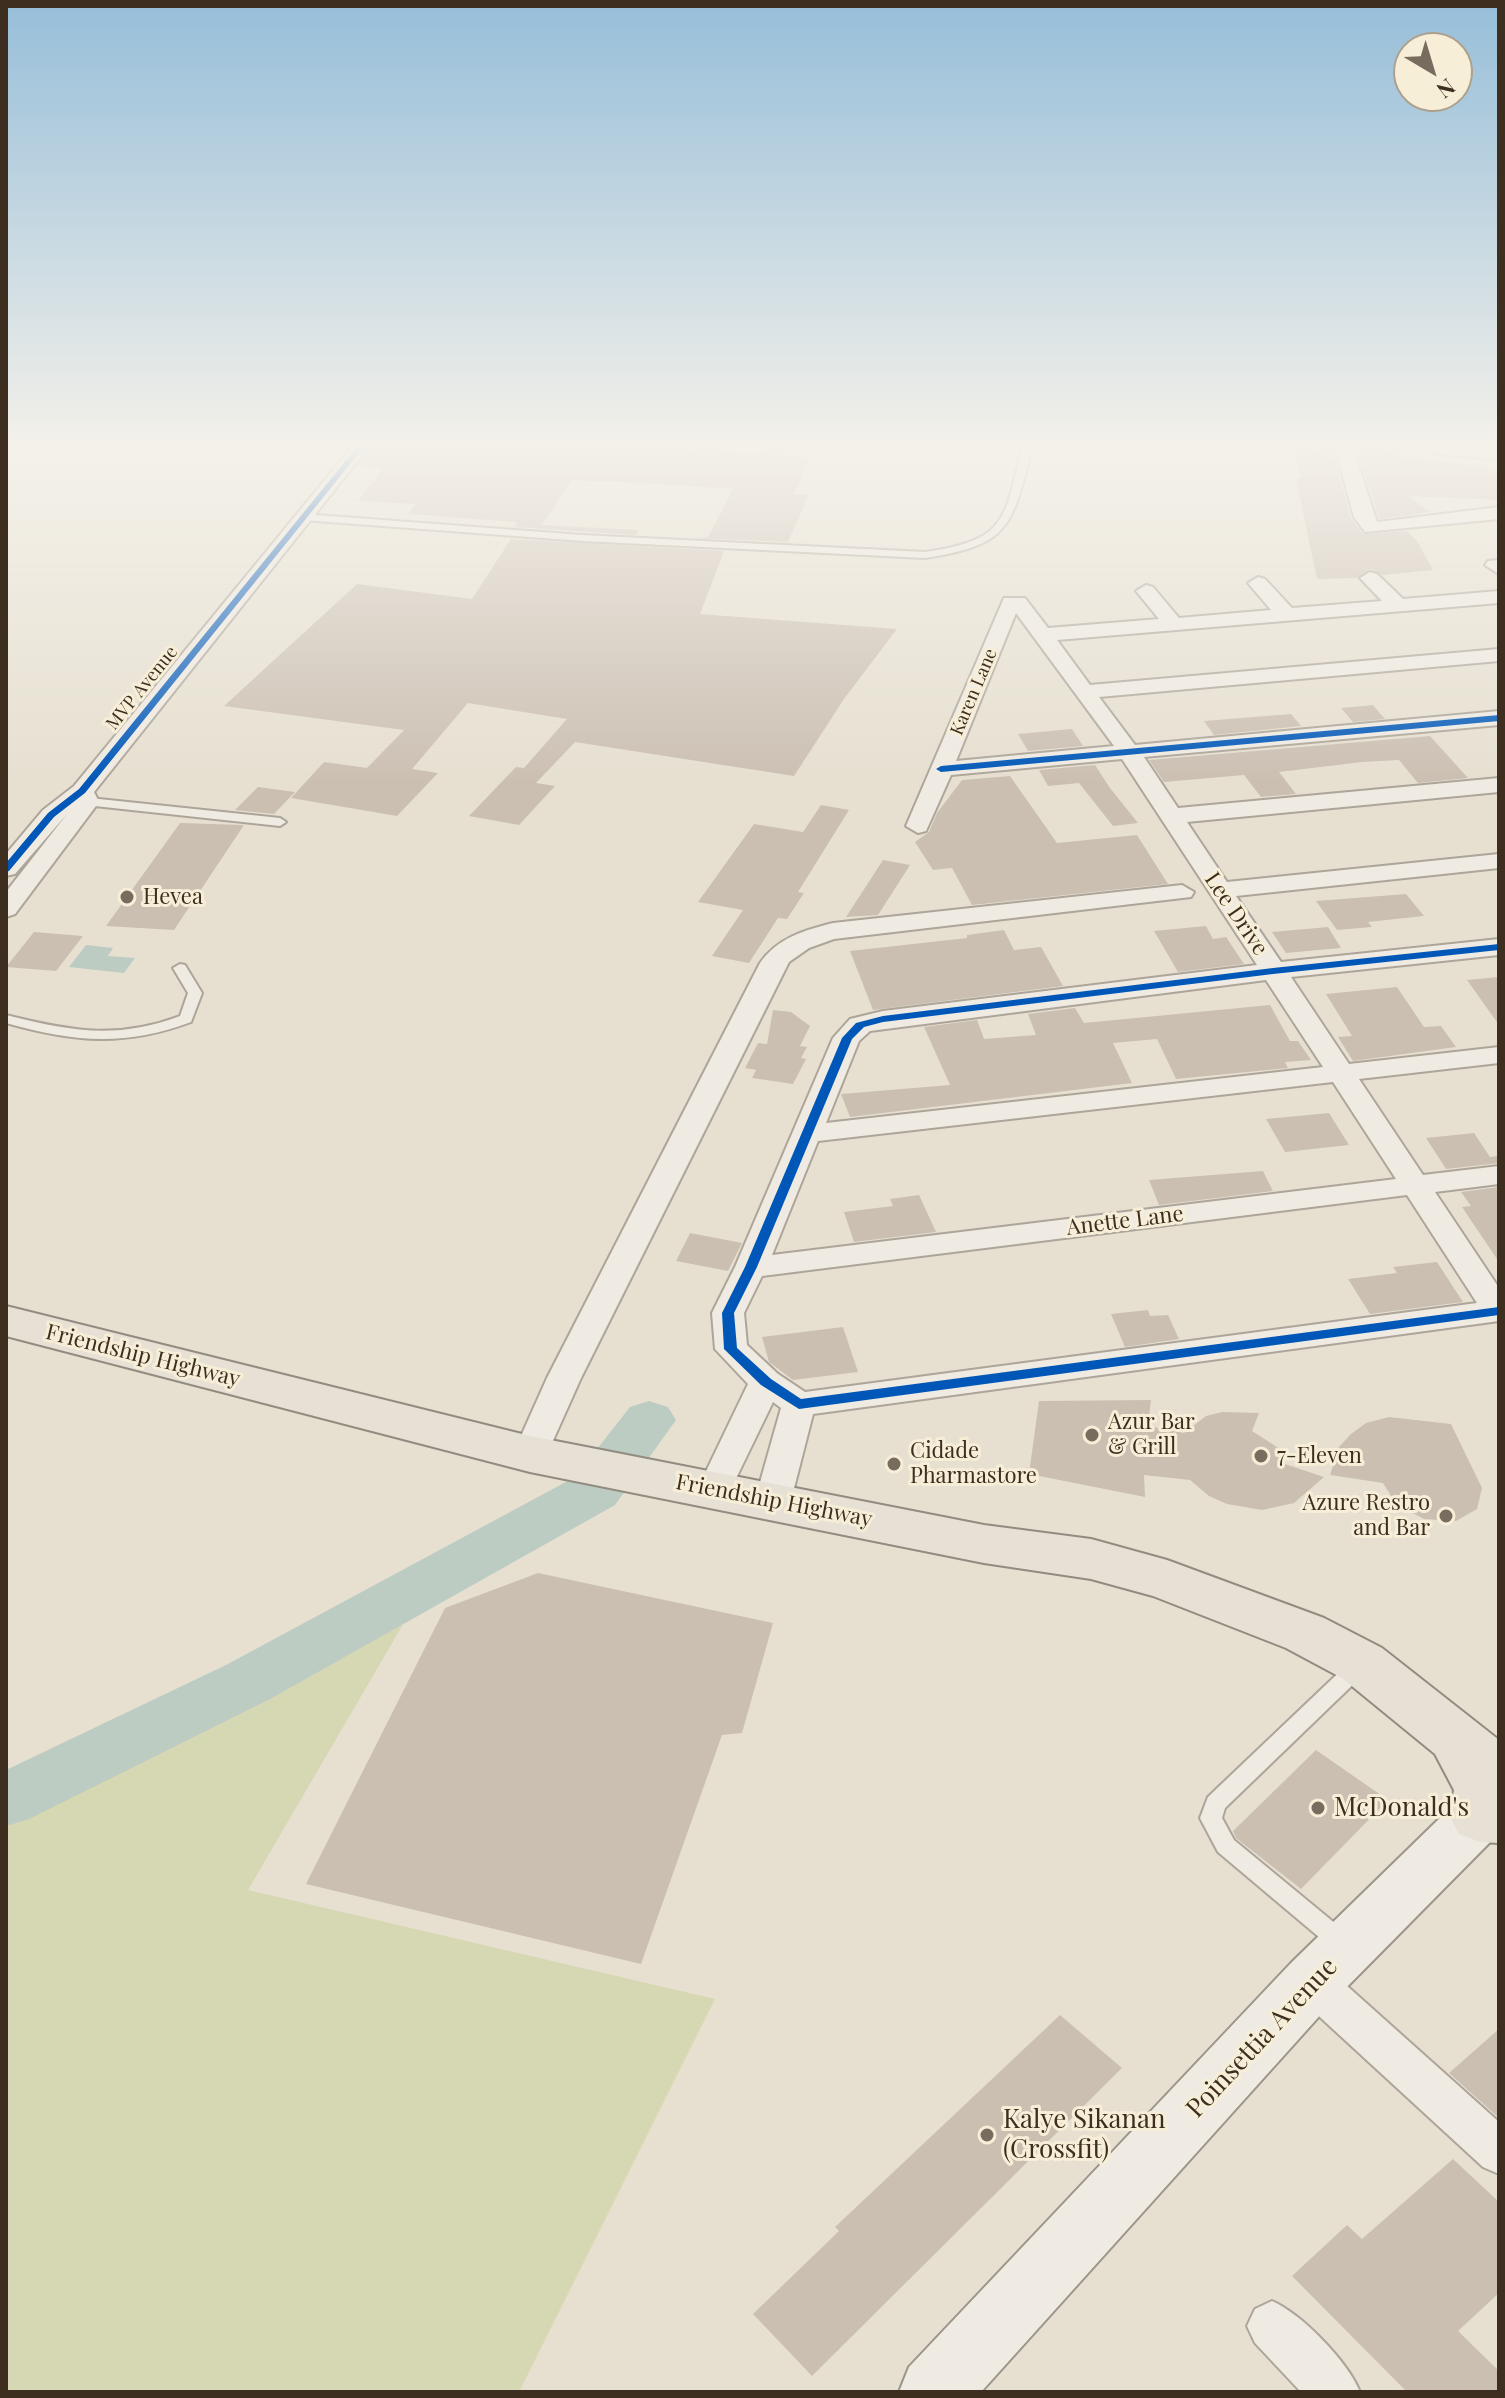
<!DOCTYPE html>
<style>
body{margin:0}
#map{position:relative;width:1505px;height:2398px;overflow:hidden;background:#e7e0d1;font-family:"Playfair Display",serif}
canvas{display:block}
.frame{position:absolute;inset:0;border:8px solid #3d2e20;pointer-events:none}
.north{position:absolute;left:1393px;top:32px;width:80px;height:80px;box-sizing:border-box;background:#f7eed8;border:2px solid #ada18e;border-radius:50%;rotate:142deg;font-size:22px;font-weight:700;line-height:32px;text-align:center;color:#3d2e20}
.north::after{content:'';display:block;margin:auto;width:28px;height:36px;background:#786c5e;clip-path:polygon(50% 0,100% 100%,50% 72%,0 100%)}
</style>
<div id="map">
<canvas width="1505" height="2398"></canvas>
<div class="frame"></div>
<div class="north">N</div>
</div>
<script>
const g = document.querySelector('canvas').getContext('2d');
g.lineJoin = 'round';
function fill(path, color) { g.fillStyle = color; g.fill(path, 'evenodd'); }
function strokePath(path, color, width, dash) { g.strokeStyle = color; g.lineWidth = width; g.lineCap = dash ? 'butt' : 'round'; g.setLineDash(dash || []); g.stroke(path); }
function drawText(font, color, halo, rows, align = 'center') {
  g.font = font + ' "Playfair Display",serif'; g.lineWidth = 6; g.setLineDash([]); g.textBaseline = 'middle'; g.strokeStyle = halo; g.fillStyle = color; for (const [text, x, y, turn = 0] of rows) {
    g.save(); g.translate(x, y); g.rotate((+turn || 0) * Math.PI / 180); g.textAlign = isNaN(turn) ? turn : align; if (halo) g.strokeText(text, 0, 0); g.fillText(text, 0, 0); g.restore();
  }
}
fill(new Path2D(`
 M419,1597L248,1890L715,1999L519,2392H6V1818Z`), '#d6d7b3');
fill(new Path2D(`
 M86,945L113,948L108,956L135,958L124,973L69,967Z`), '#bcccc2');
fill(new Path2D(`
 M649,1401L668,1407L676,1420L615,1505L270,1699L29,1819L6,1826V1770L226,1665L575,1477L630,1407Z`), '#bcccc2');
fill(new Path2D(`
 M371,448H683L764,453L766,448H788L785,455L810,457L794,494H809L788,542L693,538L708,537L733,489L677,485L572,480L542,525L639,530L636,535L514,527L517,522L408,514L416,504L358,501L383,468L357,466Z
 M1294,448L1332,449L1351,518L1363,534L1407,531L1417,541L1433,570L1383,575L1371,569L1357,578L1317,579L1296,479H1301Z
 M1400,448L1402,456L1424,457L1425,462L1488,465L1490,471H1499V500L1408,496L1430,512L1379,519L1357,450Z
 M511,539L724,551L700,614L897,629L844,699L794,776L575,742L536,783L555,786L519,825L469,816L516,767L524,768L567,719L468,703L412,769L438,773L397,816L291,798L324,762L367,768L404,730L224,706L357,584L472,599Z
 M1373,705L1385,719L1353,722L1341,708Z
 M1291,714L1301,726L1214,735L1204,721Z
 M1072,729L1083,746L1028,751L1018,734Z
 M1430,736L1468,778L1418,783L1399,760L1362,762L1279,772L1296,794L1261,797L1244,775L1164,782L1149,760Z
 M1095,765L1110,788L1138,823L1113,826L1079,783L1048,786L1039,770Z
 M1010,776L1057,843L1137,835L1168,884L972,905L952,868L933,870L915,842L929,832L937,813L962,780Z
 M258,787L295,792L274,814L235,810Z
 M821,805L849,810L798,892L804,893L787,919L778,918L749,963L712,956L743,910L698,902L754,824L803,832Z
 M180,823L244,825L174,930L106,926Z
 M883,860L910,865L878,915L846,917Z
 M1406,894L1424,916L1368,922L1372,927L1337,930L1316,901Z
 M1206,926L1213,939L1226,937L1244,964L1178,972L1154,931Z
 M1328,927L1341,948L1286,953L1272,932Z
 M1004,930L1014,950L1041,947L1063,986L873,1010L850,951L967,938V935Z
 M34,932L83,936L56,971L6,967Z
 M1499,977V1025L1467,980Z
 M1397,987L1424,1027L1441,1026L1456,1047L1353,1061L1338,1037L1352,1036L1326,994Z
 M1270,1005L1290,1041H1298L1311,1060L1285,1062L1288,1068L1176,1079L1157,1039L1113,1043L1132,1083L850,1117L841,1094L950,1085L924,1027L977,1020L984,1039L1036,1035L1028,1014L1075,1008L1084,1023Z
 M773,1010L791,1012L810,1026L800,1046L807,1047L801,1058L806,1059L793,1084L752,1078L756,1070L745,1068L758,1043L767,1044Z
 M1329,1113L1349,1145L1285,1152L1266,1119Z
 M1474,1133L1490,1157L1499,1156V1163L1446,1169L1426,1138Z
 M1263,1171L1273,1191L1159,1205L1149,1180Z
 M1499,1187V1262L1462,1207L1471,1206L1461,1192Z
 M919,1195L936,1232L854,1242L844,1212L893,1206L890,1199Z
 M690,1233L742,1243L728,1271L676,1261Z
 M1437,1262L1463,1302L1370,1314L1348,1279L1397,1273L1393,1267Z
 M1148,1310L1150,1316L1168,1315L1179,1339L1125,1347L1111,1314Z
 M843,1327L858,1372L793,1380L769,1362L762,1337Z
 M1151,1400L1148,1426L1184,1433L1206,1416L1222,1412L1259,1413L1252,1431L1277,1447L1285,1464L1324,1477L1294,1503L1262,1510L1227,1504L1209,1496L1190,1480L1144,1475L1145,1497L1029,1474L1039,1401Z
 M1389,1417L1451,1424L1482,1488L1477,1509L1456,1521L1424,1519L1396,1504L1383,1483L1330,1475L1339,1447L1351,1434L1366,1423Z
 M538,1573L773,1623L742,1733L722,1735L641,1964L306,1884L445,1608Z
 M1316,1750L1388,1800L1301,1889L1236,1838L1233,1831Z
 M1060,2015L1122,2068L812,2376L753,2314L839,2231L835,2227Z
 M1499,2029V2118L1449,2073Z
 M1453,2159L1499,2202V2293L1458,2331L1499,2371V2392H1407L1292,2276L1347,2225L1362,2239Z`), '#cbbfb2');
const service = new Path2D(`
 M1022,448H1032C1012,527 1010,545 925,558L582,541L303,520L298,517L303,514L582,535L925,552C1006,540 1004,522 1022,448Z
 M1426,448L1499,454V460L1430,453L1427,452Z
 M80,797L280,818L286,822L280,826L76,804V798Z
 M180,964L185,965L202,993L191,1022C124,1047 74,1042 6,1023V1015C70,1031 116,1040 180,1016L188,993L173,968Z
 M1358,1659L1365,1661L1368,1667L1365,1673L1225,1808L1222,1818L1234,1840L1348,1934L1351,1941L1348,1948L1340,1951L1332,1948L1218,1852L1200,1818L1208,1797L1351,1661Z`);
const minor = new Path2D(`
 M351,448H368L94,792L99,802L15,914L6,917V892L67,814L15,874L6,876V854L43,810L74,786Z
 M1335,448H1353L1377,522L1499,507V519L1365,532L1354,517Z
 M1499,560V574L1485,565L1488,561Z
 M1370,572L1377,574L1403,599L1499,591V603L1057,640L1090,685L1499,649V661L1099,697L1135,745L1499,711V725L1144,757L1178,808L1499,778V792L1187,822L1227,882L1499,854V868L1236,896L1281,962L1499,939V955L1291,977L1349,1064L1499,1047V1063L1359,1079L1423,1175L1499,1166V1184L1435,1192L1499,1288V1321L813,1414L791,1500L785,1509L773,1513L761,1509L755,1500L781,1408L773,1402L727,1497L715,1500L703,1497L698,1488L748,1384L715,1349L712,1313L735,1267L833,1038L850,1019L883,1011L1257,965L1122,759L951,775L926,831L918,833L906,826L1004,598H1025L1048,628L1159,619L1136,591L1146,585L1153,587L1179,618L1271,610L1248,583L1258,577L1265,579L1292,608L1382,601L1360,578ZM1016,613L1114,746L956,761ZM1266,980L1323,1067L826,1123L859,1041L870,1031ZM1333,1082L1396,1179L772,1255L818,1141ZM1407,1195L1477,1303L805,1392L778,1374L747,1345L744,1313L762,1276Z
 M1182,885L1194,892L1191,897L834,939L809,948L789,962L581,1378L547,1454L542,1463L530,1466L518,1463L513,1454L547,1378L760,963C777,938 805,930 833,923Z
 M1312,1963L1327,1968L1499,2122V2174L1483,2167L1297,1996L1290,1982L1297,1968Z
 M1272,2301C1302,2314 1348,2362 1360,2392H1301L1255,2343L1247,2326L1255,2309Z`);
const secondary = new Path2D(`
 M1499,1773V1833L1333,2001L981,2392H899L909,2367L1291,1963L1479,1780Z`);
const primary = new Path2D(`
 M6,1306L530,1436L984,1525L1091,1539L1167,1560L1324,1618L1382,1648L1499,1740V1843L1480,1842L1459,1834L1450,1817L1454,1790L1435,1754L1342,1678L1286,1648L1153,1596L1091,1579L984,1563L530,1472L6,1336Z`);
strokePath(service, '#ada599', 4);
strokePath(minor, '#ada599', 4);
strokePath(secondary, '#9c958a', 4);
strokePath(primary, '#928b80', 4);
fill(service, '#efebe3');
fill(minor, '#efebe3');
fill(secondary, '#efebe3');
fill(primary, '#e6e1d4');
fill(new Path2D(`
 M356,448H363L85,793L54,817L9,871L6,872V863L48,813L79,789Z
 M1499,715V721L941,772L936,769L941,766Z
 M1499,944V950L1273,974L883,1022L864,1027L852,1039L757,1267L734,1313L737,1348L771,1379L801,1399L1499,1307V1315L799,1409L761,1385L724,1349L722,1313L745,1267L842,1038L856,1023L883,1016L1273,968Z`), '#0057b8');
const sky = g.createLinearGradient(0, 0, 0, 784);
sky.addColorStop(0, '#96bed9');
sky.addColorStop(0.57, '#f4f1ea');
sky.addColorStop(1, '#f4f1ea00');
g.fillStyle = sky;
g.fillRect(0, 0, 1505, 784);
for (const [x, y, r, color] of [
 [127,897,8,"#786c5e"],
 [1092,1435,8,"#786c5e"],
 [1261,1456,8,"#786c5e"],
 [894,1464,8,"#786c5e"],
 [1446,1516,8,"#786c5e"],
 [1318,1808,8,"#786c5e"],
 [987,2135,8,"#786c5e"]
]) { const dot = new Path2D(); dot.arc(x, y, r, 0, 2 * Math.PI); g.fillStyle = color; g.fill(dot); strokePath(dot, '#f7eed8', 3); }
drawText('18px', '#3d2e20', '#f7eed8', [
 ["MVP Avenue",142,688,-51],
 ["Karen Lane",974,692,-67]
]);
drawText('22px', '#3d2e20', '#f7eed8', [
 ["Hevea",143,897],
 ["Azur Bar",1108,1422],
 ["& Grill",1108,1447],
 ["Cidade",910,1451],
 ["Pharmastore",910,1476],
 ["7-Eleven",1277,1456],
 ["Azure Restro",1430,1503,"right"],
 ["and Bar",1430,1528,"right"]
], 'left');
drawText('22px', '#3d2e20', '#f7eed8', [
 ["Lee Drive",1236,914,56],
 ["Anette Lane",1125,1221,-7],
 ["Friendship Highway",143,1356,14],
 ["Friendship Highway",774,1501,11]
]);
drawText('26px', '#3d2e20', '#f7eed8', [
 ["McDonald's",1334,1808],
 ["Kalye Sikanan",1003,2120],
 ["(Crossfit)",1003,2150]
], 'left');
drawText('26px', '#3d2e20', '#f7eed8', [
 ["Poinsettia Avenue",1262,2038,-47]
]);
</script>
